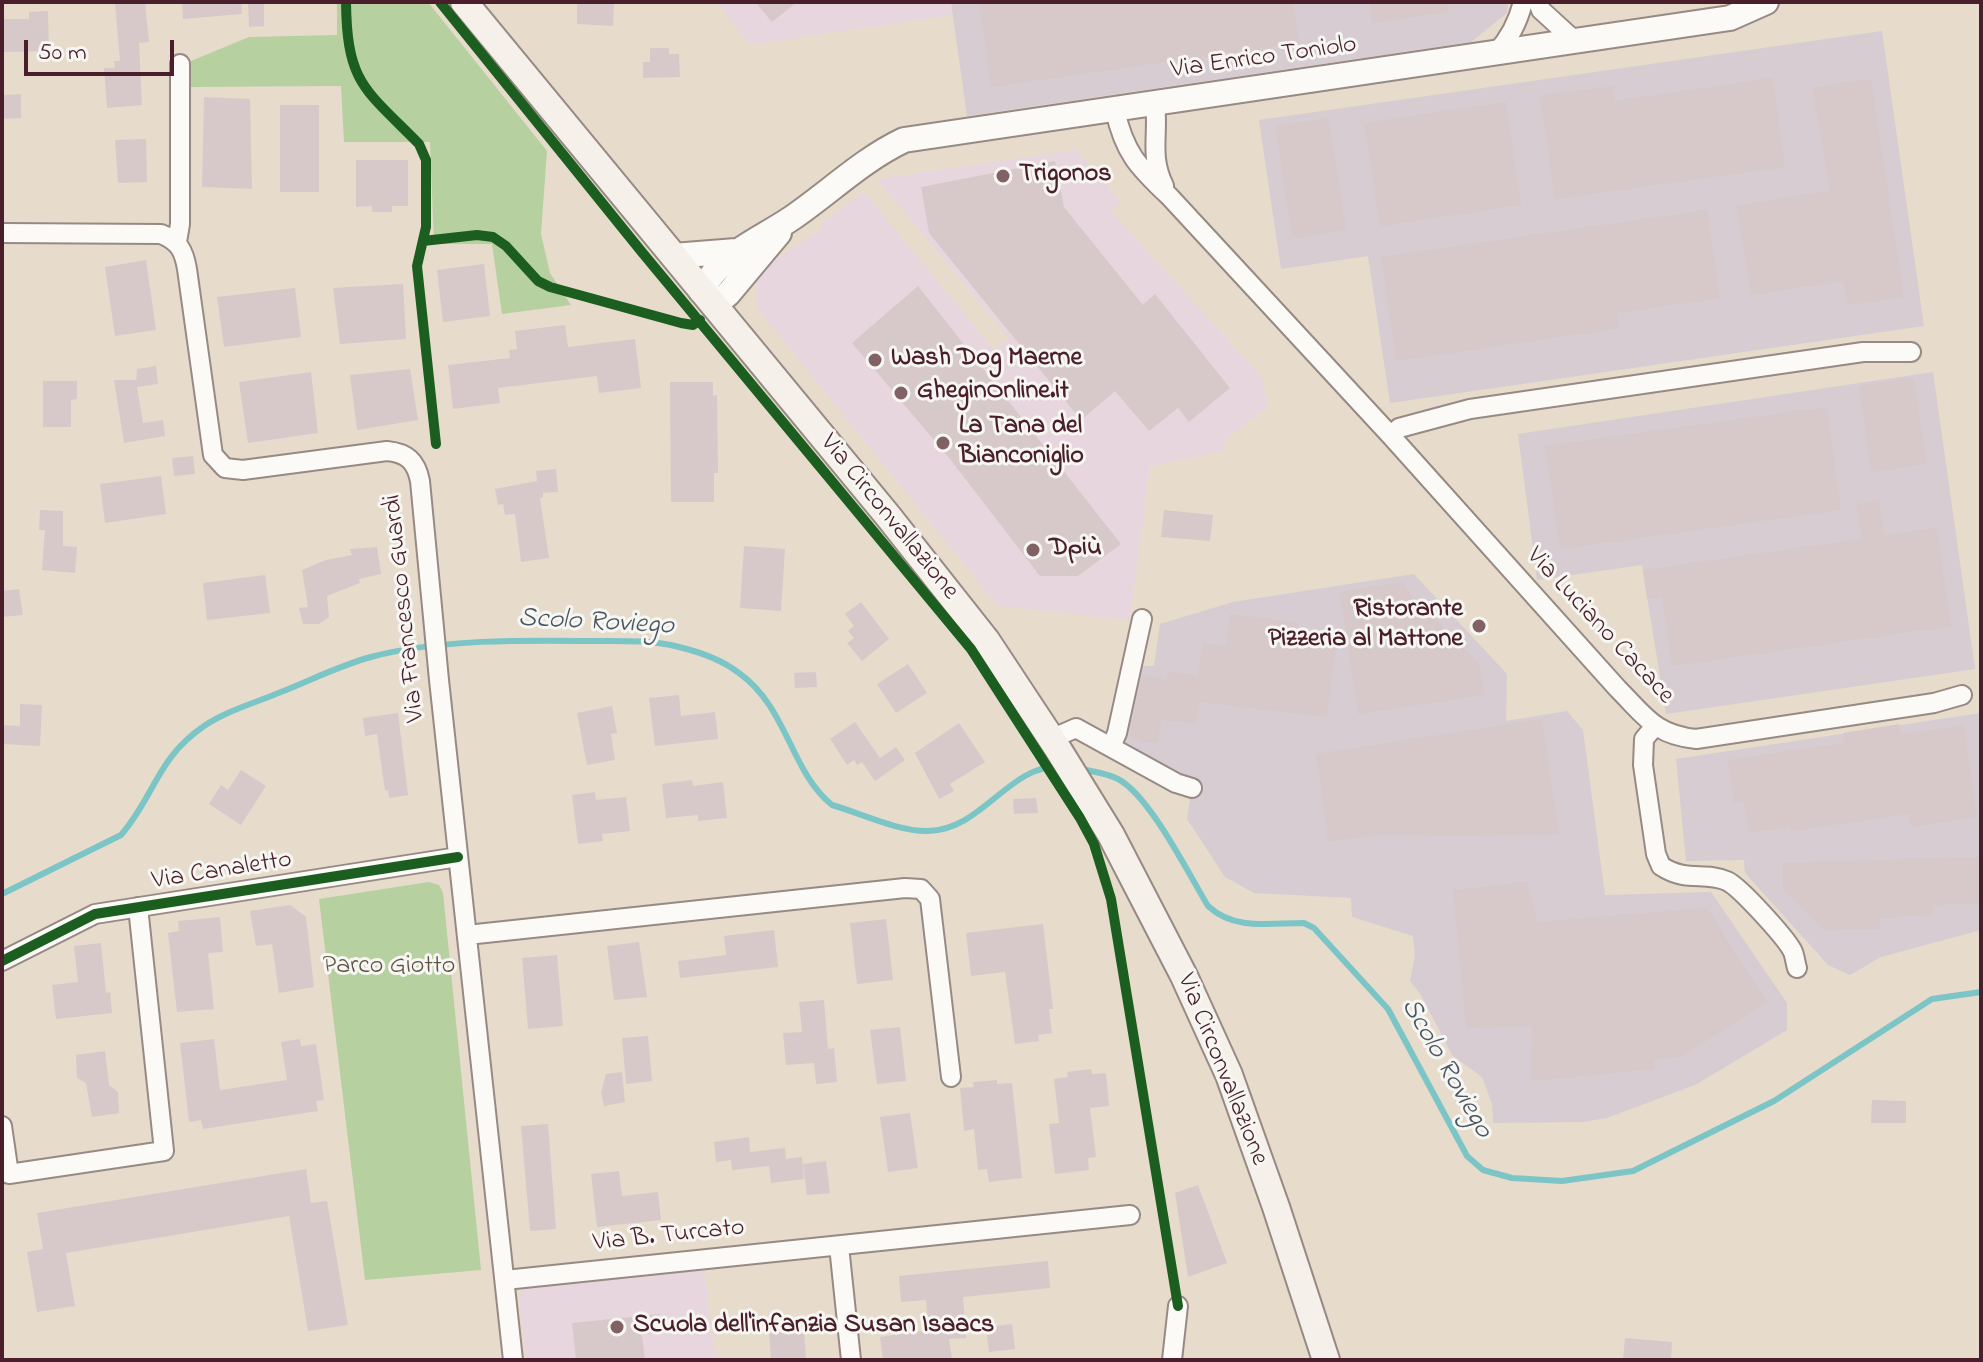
<!DOCTYPE html>
<meta charset="utf-8">
<style>
body{margin:0}
#map{position:relative;width:1983px;height:1362px;overflow:hidden;background:#e7dbcc;font-family:"Indie Flower",sans-serif}
canvas{display:block}
.frame{position:absolute;inset:0;border:4px solid #4a1f2b;pointer-events:none}
.scale{position:absolute;left:24px;top:40px;width:150px;height:36px;box-sizing:border-box;border:4px solid #4a1f2b;border-top:0;padding-left:10px;font-size:24px;line-height:28px;white-space:nowrap;color:#4a1f2b;-webkit-text-stroke:6px #f6f6f2;paint-order:stroke}
</style>
<div id="map">
<canvas width="1983" height="1362"></canvas>
<div class="frame"></div>
<div class="scale">50 m</div>
</div>
<script>
const g = document.querySelector('canvas').getContext('2d');
g.lineJoin = 'round';
function fill(path, color) { g.fillStyle = color; g.fill(path, 'evenodd'); }
function strokePath(path, color, width, dash) { g.strokeStyle = color; g.lineWidth = width; g.lineCap = dash ? 'butt' : 'round'; g.setLineDash(dash || []); g.stroke(path); }
function drawText(font, color, halo, rows, align = 'center') {
  g.font = font + ' "Indie Flower",sans-serif'; g.lineWidth = 6; g.setLineDash([]); g.textBaseline = 'middle'; g.strokeStyle = halo; g.fillStyle = color; for (const [text, x, y, turn = 0] of rows) {
    g.save(); g.translate(x, y); g.rotate((+turn || 0) * Math.PI / 180); g.textAlign = isNaN(turn) ? turn : align; if (halo) g.strokeText(text, 0, 0); g.fillText(text, 0, 0); g.restore();
  }
}
fill(new Path2D(`
 M716,2H950L952,15L750,45Z
 M1076,150L1121,201L1110,211L1262,377L1267,407L1225,440L1226,451L1150,466L1130,620L998,606L757,308L756,283L769,263L820,230L822,223L864,192L995,351L1009,338L877,179Z
 M703,1264L716,1360H526L519,1294L530,1284Z`), '#e8d6df');
fill(new Path2D(`
 M951,2H1508L1507,13L1471,42L967,116Z
 M1882,31L1924,326L1390,403L1368,256L1281,269L1259,120Z
 M1933,372L1975,669L1666,714L1642,565L1537,580L1518,434Z
 M1414,574L1507,674L1506,721L1567,711L1583,730L1605,895L1711,892L1787,1003V1030L1695,1085L1607,1118L1583,1122L1493,1123L1492,1104L1482,1077L1452,1055L1421,995L1410,981L1415,956L1413,936L1352,917L1351,898L1254,893L1225,877L1187,819L1193,781L1123,744L1138,666H1154L1160,624L1233,602Z
 M1981,713V930L1881,957L1850,975L1828,965L1745,873L1744,860L1686,861L1676,759Z`), '#d6ccd2');
fill(new Path2D(`
 M337,2H428L547,151L541,234L550,273L571,305L502,314L492,244H434L430,142H344L341,86L191,87V61L249,37L337,35Z
 M429,882L439,885L443,893L481,1270L365,1280L319,899Z`), '#b7d09f');
strokePath(new Path2D(`
 M1082,769C1094,772 1106,773 1118,779C1150,796 1188,873 1208,906C1235,931 1270,923 1304,923L1314,928L1388,1009L1467,1156L1483,1170L1512,1178L1562,1181L1633,1171L1774,1101L1932,999L1981,992
 M2,894L121,835C155,796 156,759 204,726C228,710 255,703 281,692C311,680 341,665 371,657C437,639 526,640 594,641C621,641 652,640 679,647C700,652 722,660 739,673C788,708 790,771 832,805C860,813 900,832 928,831C982,830 1007,767 1059,766`), '#7bc5c6', 6);
fill(new Path2D(`
 M145,2L149,42L139,43L142,105L107,108L104,68H115L114,61H120L115,3Z
 M182,2H241L242,14L183,19Z
 M248,2H264V26L249,27Z
 M577,2H614L613,26L577,24Z
 M755,2H797L772,22Z
 M979,2H1293L1299,43L991,87Z
 M1369,2H1448L1449,12L1372,23Z
 M48,11L49,51L2,52V19H29V12Z
 M650,48H669V54H679L680,77L643,78V62H650Z
 M1773,78L1785,167L1555,199L1540,96L1613,86L1615,101Z
 M1871,79L1904,297L1847,305L1843,281L1751,295L1737,206L1830,191L1812,88Z
 M21,94V118L2,119V95Z
 M204,97L250,99L252,189L202,187Z
 M1506,102L1521,205L1380,226L1364,123Z
 M280,105H319V192H280Z
 M1329,118L1346,230L1292,238L1275,126Z
 M146,139L147,182L118,183L115,140Z
 M356,160H408V206H392V212H372V206L356,207Z
 M1055,161L1064,207L1143,305L1155,294L1230,388L1189,422L1178,408L1149,431L1115,391L1081,420L929,233L921,187Z
 M1707,210L1720,298L1617,313L1620,328L1396,361L1381,257Z
 M146,260L156,330L115,336L105,267Z
 M484,264L490,316L443,322L437,270Z
 M403,284L406,339L340,344L333,288Z
 M918,286L1121,544L1078,576H1040L950,459L852,343Z
 M295,288L301,337L224,347L217,297Z
 M565,325L568,347L635,339L641,388L599,393L597,376L498,388L500,403L453,409L448,365L510,358L509,350L517,349L515,331Z
 M156,366L158,384L137,387L143,423L163,420L165,436L124,443L114,380H136V383L137,369Z
 M410,369L418,420L357,430L350,375Z
 M311,372L318,433L248,443L239,382Z
 M1914,378L1927,464L1871,472L1859,386Z
 M43,381H77V399L71,400V427H43Z
 M670,382H713V396L717,395L718,473H714V502H671Z
 M1827,407L1841,510L1560,549L1545,446Z
 M193,456L195,474L174,476L172,458Z
 M556,469L558,492L543,493V498H540L549,558L521,562L515,514L505,515L503,504L498,505L495,489L537,481L536,471Z
 M161,476L166,514L105,523L100,484Z
 M1879,500L1884,535L1937,528L1951,626L1672,666L1662,597L1647,599L1643,570L1862,539L1856,504Z
 M40,510L63,511V546L77,547L75,573L42,570L45,530H39Z
 M1164,510L1213,515L1210,541L1161,537Z
 M744,546L785,549L781,611L740,608Z
 M377,547L381,574L359,579L360,583L327,596L329,617L319,624H303L299,608L308,607L302,570L326,560L352,555L350,549Z
 M265,575L270,613L207,620L203,583Z
 M1404,582L1405,588L1479,664L1484,695L1358,714L1340,592Z
 M19,589L23,615L2,617V591Z
 M861,602L889,639L862,661L847,643L854,638L848,631L854,626L845,614Z
 M1230,614L1299,623L1298,642L1336,648L1327,717L1199,702L1196,723L1161,720L1158,743L1142,742L1131,737L1129,735L1142,674L1167,680L1168,671L1198,676L1203,643L1226,646Z
 M908,664L927,693L896,713L877,684Z
 M816,672L817,687L795,688L794,673Z
 M679,695L681,716L715,712L718,739L655,746L649,698Z
 M20,704L42,705L40,746L2,744V725L20,726Z
 M612,706L617,733L611,734L615,760L587,765L577,713Z
 M398,713L408,795L389,798L388,790L385,791L377,734L365,736L363,718Z
 M1542,719L1559,834L1447,836L1382,834L1328,842L1316,754Z
 M855,722L880,758L896,747L905,760L875,781L862,762L857,765L854,760L847,765L830,739Z
 M959,723L985,762L950,784L954,791L939,799L915,753Z
 M1899,724L1901,735L1964,725L1977,817L1911,827L1909,814L1791,831L1790,827L1749,833L1744,801L1734,803L1728,760L1844,743L1843,733Z
 M241,770L266,786L241,825L209,804L221,785L228,790Z
 M692,780L693,786L723,782L727,818L698,821V815L666,818L662,784Z
 M595,792L596,800L626,797L630,831L602,834L603,841L578,844L572,795Z
 M1036,798L1038,813L1014,814L1013,799Z
 M1981,857V903L1933,905V915L1881,917L1880,929L1823,930L1783,889V863Z
 M1527,882L1538,922L1707,908L1767,1002L1681,1057L1654,1059L1655,1069L1531,1081L1532,1026L1466,1028L1453,890Z
 M290,905L306,917L314,987L279,993L272,944L256,946L250,911Z
 M220,917L223,952L208,953L214,1009L177,1012L168,933L179,931L178,921Z
 M886,919L893,980L857,984L850,923Z
 M1043,924L1053,1009H1049L1052,1033L1038,1035L1039,1041L1015,1044L1005,972L971,976L966,933Z
 M774,930L778,967L680,978L678,961L726,955L724,936Z
 M639,942L647,997L614,1000L607,946Z
 M101,943L106,993L110,992L112,1013L56,1019L52,985L78,982L74,946Z
 M557,955L563,1026L528,1029L522,958Z
 M824,1000L828,1049L834,1048L837,1082L816,1084L814,1063L786,1065L783,1033L802,1032L799,1002Z
 M900,1027L906,1081L877,1084L870,1030Z
 M648,1036L652,1081L626,1084L622,1038Z
 M214,1039L220,1090L287,1080L281,1042L300,1039L301,1046L316,1044L324,1100L316,1101L318,1111L203,1129L201,1120L189,1122L180,1043Z
 M105,1051L109,1085L118,1092L119,1113L92,1117L86,1083L77,1078L76,1055Z
 M1091,1069L1092,1074L1106,1073L1109,1106L1090,1108L1096,1157L1088,1158L1089,1170L1055,1174L1049,1124L1059,1123L1054,1079L1068,1077L1067,1072Z
 M622,1072L625,1102L604,1106L601,1093L606,1074Z
 M997,1080V1084L1012,1083L1022,1178L989,1182L987,1169L978,1170L974,1129L964,1131L960,1088L974,1087L973,1082Z
 M1872,1100L1906,1101V1123H1871Z
 M910,1113L918,1168L888,1172L880,1117Z
 M548,1124L556,1229L530,1231L521,1126Z
 M749,1137L750,1152L785,1148L786,1159L802,1157L804,1179L771,1183L769,1166L732,1170L731,1160L716,1162L714,1142Z
 M826,1161L830,1193L807,1195L803,1164Z
 M306,1169L311,1203L327,1201L348,1325L308,1331L289,1216L66,1253L75,1306L37,1312L27,1252L43,1249L37,1213Z
 M619,1171L622,1196L658,1192L661,1220L597,1227L591,1174Z
 M1198,1185L1227,1263L1188,1277L1175,1193Z
 M1048,1261L1050,1288L963,1297L966,1338L949,1339L952,1359L883,1360L880,1337L928,1330L926,1300L901,1302L899,1276Z
 M659,1314L661,1332L642,1335L645,1360H576L572,1323Z
 M1012,1324L1015,1349L989,1352L986,1327Z
 M804,1330L806,1360H771L769,1332Z
 M1625,1338L1672,1342L1671,1360H1623Z`), '#d7c9ca');
const minor = new Path2D(`
 M1538,2L1541,10L1576,42
 M1496,53C1510,38 1518,22 1523,2
 M1155,104C1159,135 1149,155 1164,186
 M1115,110C1124,152 1138,167 1169,196L1391,436L1618,689C1645,716 1655,735 1696,739L1934,703L1962,695
 M2,233L161,234C179,241 184,251 187,269L213,455L225,468L243,470L387,451C407,453 416,461 420,481L439,680L513,1360
 M177,242L180,224V64
 M1391,436L1399,428L1470,409L1863,352H1911
 M1655,726L1644,739L1643,765L1656,854L1661,866C1687,883 1704,871 1727,881C1740,887 1785,937 1792,950C1795,955 1795,962 1797,968
 M1051,739L1076,728L1176,783L1192,788
 M1111,747L1117,733L1142,619
 M467,935L905,888L921,889L930,899L951,1077
 M2,961L95,914L458,857
 M2,1126L9,1174L164,1151L138,907
 M839,1246L851,1360
 M505,1280L1130,1215
 M1172,1360L1178,1306`);
const tertiary = new Path2D(`
 M673,256L736,251
 M701,291C722,253 758,241 792,218C830,192 862,160 904,140L1730,18L1766,2
 M714,306L728,294L779,233`);
const secondary = new Path2D(`
 M464,2L888,516L986,640L1056,746L1111,835L1184,976L1229,1075L1276,1207L1326,1360`);
strokePath(minor, '#978a84', 22);
strokePath(tertiary, '#978a84', 28);
strokePath(secondary, '#978a84', 30);
strokePath(minor, '#fbfaf7', 18);
strokePath(tertiary, '#fbfaf7', 24);
strokePath(secondary, '#f5f0ea', 26);
strokePath(new Path2D(`
 M346,2C347,84 365,89 419,144L426,160V227L417,266L436,444
 M440,2L641,251L971,649L1080,818L1094,844L1111,899L1178,1306
 M423,241L477,235L493,237L506,246L538,281L550,287L681,323L693,325L700,320
 M2,961L95,914L458,857`), '#1b5e20', 10);
for (const [x, y, r, color] of [
 [1003,176,8,"#816163"],
 [875,360,8,"#816163"],
 [901,393,8,"#816163"],
 [943,443,8,"#816163"],
 [1033,550,8,"#816163"],
 [1479,626,8,"#816163"],
 [617,1327,8,"#816163"]
]) { const dot = new Path2D(); dot.arc(x, y, r, 0, 2 * Math.PI); g.fillStyle = color; g.fill(dot); strokePath(dot, '#f6f6f2', 3); }
drawText('26px', '#4a1f2b', '#f6f6f2', [
 ["Via Enrico Toniolo",1264,59,-8],
 ["Via Circonvallazione",888,518,51],
 ["Via Francesco Guardi",406,608,-96],
 ["Via Luciano Cacace",1599,627,47],
 ["Via Canaletto",222,872,-9],
 ["Via Circonvallazione",1221,1070,68],
 ["Via B. Turcato",669,1237,-6]
]);
drawText('bold 26px', '#4a1f2b', '#f6f6f2', [
 ["Trigonos",1019,176],
 ["Wash Dog Maerne",891,360],
 ["GheginOnline.it",917,393],
 ["La Tana del",959,428],
 ["Bianconiglio",959,458],
 ["Dpiù",1049,550],
 ["Ristorante",1463,611,"right"],
 ["Pizzeria al Mattone",1463,641,"right"],
 ["Scuola dell'infanzia Susan Isaacs",633,1327]
], 'left');
drawText('26px', '#5f5143', '#f6f6f2', [
 ["Parco Giotto",389,968]
]);
drawText('italic 28px', '#4b5661', '#f6f6f2', [
 ["Scolo Roviego",596,624,3],
 ["Scolo Roviego",1445,1069,60]
]);
</script>
